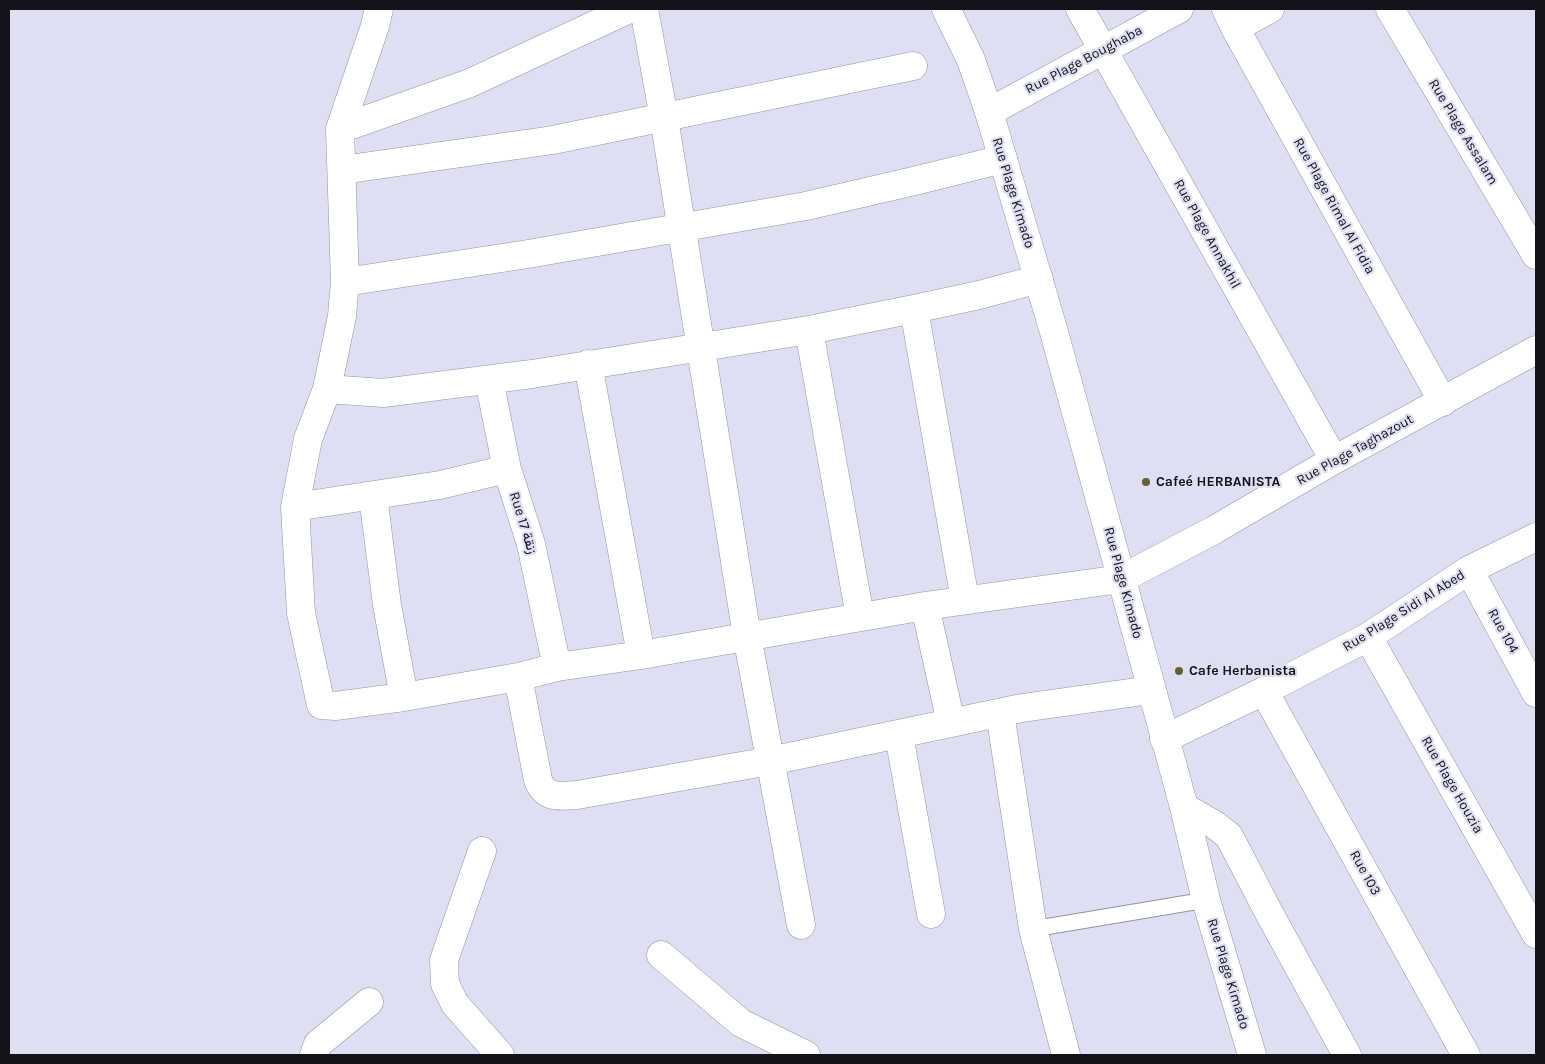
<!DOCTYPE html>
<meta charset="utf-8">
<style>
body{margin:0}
#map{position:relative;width:1545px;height:1064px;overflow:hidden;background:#dfdff3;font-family:Karla,sans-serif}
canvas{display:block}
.frame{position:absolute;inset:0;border:10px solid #131319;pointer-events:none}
</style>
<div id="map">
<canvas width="1545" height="1064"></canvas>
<div class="frame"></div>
</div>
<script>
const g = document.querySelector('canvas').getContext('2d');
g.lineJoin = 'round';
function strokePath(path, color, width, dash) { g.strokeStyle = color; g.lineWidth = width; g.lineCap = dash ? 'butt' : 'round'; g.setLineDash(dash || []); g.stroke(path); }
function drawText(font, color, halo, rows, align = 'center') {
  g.font = font + ' Karla,Vazirmatn,sans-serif'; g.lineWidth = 4.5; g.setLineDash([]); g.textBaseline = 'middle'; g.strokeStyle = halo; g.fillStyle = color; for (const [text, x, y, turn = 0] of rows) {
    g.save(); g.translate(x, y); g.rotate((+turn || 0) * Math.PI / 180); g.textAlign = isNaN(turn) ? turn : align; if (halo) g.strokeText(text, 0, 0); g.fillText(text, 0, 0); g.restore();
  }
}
const lane = new Path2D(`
 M1033,929L1206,900`);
const street = new Path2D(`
 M379,9L375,26L340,129L345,282L342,316L327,389L308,439L295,507L301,613L321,705L335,706L404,697L518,677L557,667L641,655L925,606L1121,579L1214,530L1334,460L1536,350
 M644,9L664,118L747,636L801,925
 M1080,9L1334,460
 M1226,9L1235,28L1443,402
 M1390,9L1536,255
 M1235,28L1270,9
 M989,112L1179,9
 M340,129L470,83L629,9
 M342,170L553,140L913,66
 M345,282L528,254L806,206L914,181L1003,159
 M914,309L965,600
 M809,330L860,617
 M588,364L641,655
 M489,380L507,469L531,544L557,667
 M327,389L383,393L532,374L809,330L914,309L979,295L1039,279
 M373,496L387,605L404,697
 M295,507L440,485L507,469
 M1469,570L1536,693
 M925,606L951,723
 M1368,637L1536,934
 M518,677L538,780C545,799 560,796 577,795L770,761L1022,708L1151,690
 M1264,691L1466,1055
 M1000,713L1033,929L1066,1055
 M899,735L931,914
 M1164,739L1264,691L1368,637L1469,570L1536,537
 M1184,807L1215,825L1229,836L1268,911L1347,1055
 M482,851L444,960L445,984L455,1004L500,1055
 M661,955L741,1023L806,1055
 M314,1055L318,1044L369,1002`);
const secondary = new Path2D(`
 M946,9L971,60L989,112L1054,332L1184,807L1206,900L1252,1055`);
strokePath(lane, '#9393a5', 17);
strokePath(street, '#9393a5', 29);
strokePath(secondary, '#9393a5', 29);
strokePath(lane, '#fff', 15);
strokePath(street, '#fff', 28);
strokePath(secondary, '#fff', 28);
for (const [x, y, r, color] of [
 [1146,482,5,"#65612e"],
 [1179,671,5,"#65612e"]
]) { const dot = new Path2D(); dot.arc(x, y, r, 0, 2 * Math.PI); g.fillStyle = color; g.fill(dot); strokePath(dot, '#dfdff3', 2); }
drawText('14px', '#131319', '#dfdff3', [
 ["Rue Plage Boughaba",1084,60,-28],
 ["Rue Plage Assalam",1463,132,59],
 ["Rue Plage Kimado",1013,193,73],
 ["Rue Plage Rimal Al Fidia",1334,206,61],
 ["Rue Plage Annakhil",1207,234,61],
 ["Rue Plage Taghazout",1355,450,-29],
 ["Rue 17 زنقة",523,523,73],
 ["Rue Plage Kimado",1123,583,75],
 ["Rue Plage Sidi Al Abed",1404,611,-32],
 ["Rue 104",1503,631,61],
 ["Rue Plage Houzia",1452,785,60],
 ["Rue 103",1365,873,61],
 ["Rue Plage Kimado",1228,974,73]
]);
drawText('bold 14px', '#131319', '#dfdff3', [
 ["Cafeé HERBANISTA",1156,482],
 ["Cafe Herbanista",1189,671]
], 'left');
</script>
